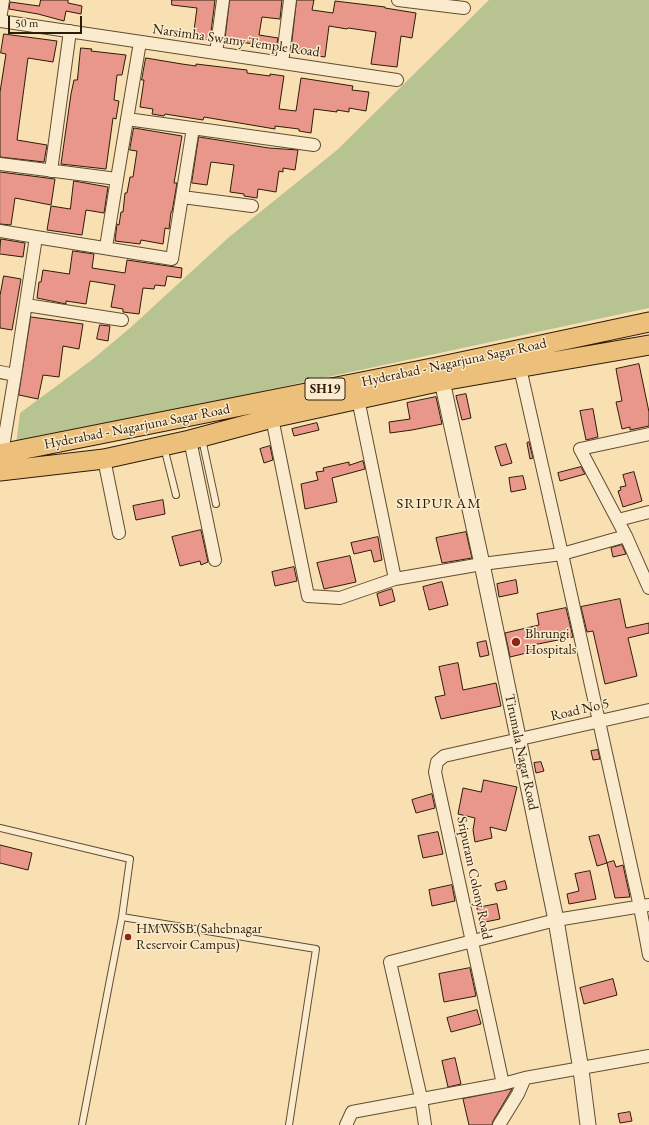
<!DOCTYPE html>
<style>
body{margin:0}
#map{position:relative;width:649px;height:1125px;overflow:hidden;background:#f9e0b3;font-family:"EB Garamond",serif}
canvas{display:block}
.scale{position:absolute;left:8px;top:16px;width:74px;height:18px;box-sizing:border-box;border:2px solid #2c1c07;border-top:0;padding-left:5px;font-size:12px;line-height:14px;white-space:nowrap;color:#2c1c07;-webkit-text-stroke:3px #fbebce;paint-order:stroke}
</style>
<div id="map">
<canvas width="649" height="1125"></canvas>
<div class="scale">50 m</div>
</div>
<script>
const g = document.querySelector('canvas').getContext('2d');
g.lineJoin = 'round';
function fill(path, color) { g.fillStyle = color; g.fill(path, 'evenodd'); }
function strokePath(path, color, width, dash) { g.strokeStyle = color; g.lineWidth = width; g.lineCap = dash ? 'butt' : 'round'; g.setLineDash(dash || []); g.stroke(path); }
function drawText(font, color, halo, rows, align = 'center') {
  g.font = font + ' "EB Garamond",serif'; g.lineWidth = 3; g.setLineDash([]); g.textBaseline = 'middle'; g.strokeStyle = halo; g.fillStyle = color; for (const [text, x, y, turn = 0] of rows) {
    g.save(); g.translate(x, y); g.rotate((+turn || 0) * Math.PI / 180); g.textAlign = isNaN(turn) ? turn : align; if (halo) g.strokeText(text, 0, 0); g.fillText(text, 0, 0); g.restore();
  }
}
fill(new Path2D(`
 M489,0H649V308L16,444L20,413L93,359L130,328L228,238L337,150Z`), '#b7c391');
const building = new Path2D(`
 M41,0H68V3L82,6L81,14L66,11L64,21L38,14L9,9L10,2L39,6Z
 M172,0H215L210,40L193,38L197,8L172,5Z
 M230,0H282L280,19L262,17L259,35L278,38L276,49L271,48V46L239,42V44L225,42Z
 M297,0H314L312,10L333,13L335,1L385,7V8L416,13L412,38L401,36L397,67L371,64L376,32L348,28L347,29L329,26L325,57L291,52Z
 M4,34L57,41L53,62L28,58L17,140L47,145L44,162L0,157V92L6,54L1,53Z
 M81,48L92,49L91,51L126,55L122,75H117L114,100L119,101L116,119L113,118L106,169L61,164L71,94L74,80H77Z
 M146,58L182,64L196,66V64L238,69L247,70V73L270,76V74L284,76L279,109L296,111L301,78L353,86L352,90L369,92L366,111L349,108V112L337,110V112L314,109L311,133L299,131V129L275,126V129L204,117L203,120L165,114L164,116L152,114L153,109L140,107L144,80H142Z
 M134,128L182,136L174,183H177L172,212H171L169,229L165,228L163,244L141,240L140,244L115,241L117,224L119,225L121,212H123L125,193H127L130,177H133L137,151L130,150Z
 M199,137L269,148L298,150L295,170L283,168V172L279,171L276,192L258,189L257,198L244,196V194L230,192L234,165L211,162L207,185L192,183Z
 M0,172L55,179L51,205L15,198L11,225L0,224Z
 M74,181L108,187L104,213L86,210L82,235L47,230L51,206L70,209Z
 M1,239L25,243L23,257L0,254Z
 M73,251L94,254L92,268L125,273L127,260L182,268L181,278L167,276L165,286L155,285L154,289L143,288L139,314L123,312V309L111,307L115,285L90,281L86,304L66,301V304L37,298L39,282H41L43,270L69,274Z
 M4,276L21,279L12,330L0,328V296Z
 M31,317L83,324L79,349L63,346L59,377L43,375L38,399L19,395Z
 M100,325L110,326L108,341L97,339Z
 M639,364L649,412V426L630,430V427L622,429L616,402L622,401L616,369Z
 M466,394L471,418L462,420L456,396Z
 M436,397L442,424L412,430L390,433L389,422L410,419L407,403Z
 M593,409L598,437L586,440L580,411Z
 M317,423L319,430L294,436L292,429Z
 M529,442L533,458L530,459L527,443Z
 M506,444L512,463L501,466L495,447Z
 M270,446L273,460L264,463L260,449Z
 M363,461L365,469L332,478L337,502L305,509L301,484L318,480L316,472L324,471L323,468L349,462V465Z
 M581,467L585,474L560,481L558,473Z
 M634,472L642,501L623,507L618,491L621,490L620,487L626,486L623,475Z
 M523,476L526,489L511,492L509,478Z
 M163,500L165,514L136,520L133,506Z
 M201,530L208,562L201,565L200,561L180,566L172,537Z
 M466,532L472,558L442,563L436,538Z
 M378,537L382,560L374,562L371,550L354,554L351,543Z
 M622,545L626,554L613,557L611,548Z
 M350,556L356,582L324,589L317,563Z
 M294,567L297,581L275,586L272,572Z
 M516,580L518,593L499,597L497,584Z
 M442,582L448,605L429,610L423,587Z
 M392,589L395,601L380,606L377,594Z
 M620,599L626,628L649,623V633L628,638L637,676L605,684L593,631L587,632L581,607Z
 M566,608L573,637L533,645L535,651L510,657L505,633L539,625L537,614Z
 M486,641L489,655L480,657L477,643Z
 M458,663L463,690L496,683L501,706L441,719L435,697L445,695L439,667Z
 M598,750L600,759L593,760L591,751Z
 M541,762L544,771L536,773L534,763Z
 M484,780L517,787L506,831L490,827L492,838L475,842L473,830L475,818L458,814L463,788L481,792Z
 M432,794L435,808L416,813L412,800Z
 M438,832L443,854L423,858L418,836Z
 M599,835L607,863L597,866L589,837Z
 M0,845L32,853L28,870L0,863Z
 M614,861L616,867L623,865L630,897L615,898L607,863Z
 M590,871L596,899L569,904L567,894L579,891L575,874Z
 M505,881L507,889L497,891L495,884Z
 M452,885L455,901L432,906L429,890Z
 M497,904L500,919L480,923L477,908Z
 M470,968L476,996L444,1002L439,974Z
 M613,979L617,995L584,1004L580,988Z
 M477,1010L481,1024L451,1032L447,1018Z
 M455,1058L461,1084L448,1087L442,1061Z
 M512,1089L493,1121L492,1125H469L463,1099Z
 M630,1112L632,1121L620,1123L618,1114Z`);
fill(building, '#e9978b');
strokePath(building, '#2c1c07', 1);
const service = new Path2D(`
 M202,439L216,504
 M164,447L176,495
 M0,828L130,859L122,917L316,949L289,1125
 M82,1125L122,917`);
const minor = new Path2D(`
 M398,0L464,8
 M0,20L3,0
 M0,21L397,80
 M216,53L223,0
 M282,63L290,0
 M127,119L314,145
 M0,164L117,179L140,42
 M51,171L70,31
 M182,197L252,206
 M0,231L36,237L15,375
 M36,237L172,259L193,128
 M106,247L117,179
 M26,305L122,320
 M0,372L15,375L2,453
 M358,399L395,579
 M272,418L308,596L340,598L395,579L482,564L562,554L520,368
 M649,434L580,449L626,536L649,588
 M190,440L215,560
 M104,459L119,533
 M618,520L649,512
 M626,536L562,554L640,907L649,955
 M503,1084L435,772L437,762L444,756L649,710
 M346,1125L352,1112L503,1084L525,1078L649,1056
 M425,1125L421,1098L390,962L556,920L649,905
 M499,1125L518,1094L525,1078`);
const tertiary = new Path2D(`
 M438,372L442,381L482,564L556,920L581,1070L588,1125`);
const primary = new Path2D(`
 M0,454L437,367L649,322
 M0,471L104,459L190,440L272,418L442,381L649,345`);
strokePath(service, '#5f4d32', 8);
strokePath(minor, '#5f4d32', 14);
strokePath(tertiary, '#5f4d32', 17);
strokePath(primary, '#2c1c07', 21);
strokePath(service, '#fbebce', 6);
strokePath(minor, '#fbebce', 12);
strokePath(tertiary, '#fbebce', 15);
strokePath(primary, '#ecc07a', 19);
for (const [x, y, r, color] of [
 [516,642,5,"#8f2418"],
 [128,937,4,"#8f2418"]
]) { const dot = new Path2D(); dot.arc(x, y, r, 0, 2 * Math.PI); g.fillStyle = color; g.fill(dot); strokePath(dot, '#fbebce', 1.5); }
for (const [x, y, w] of [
 [325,389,40]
]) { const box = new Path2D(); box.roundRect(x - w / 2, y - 11, w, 22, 3); g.fillStyle = '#fbebce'; g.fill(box); strokePath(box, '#2c1c07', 1); }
drawText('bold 13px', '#2c1c07', null, [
 ["SH19",325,389]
]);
drawText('14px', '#2c1c07', '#fbebce', [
 ["Narsimha Swamy Temple Road",236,41,8],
 ["Hyderabad - Nagarjuna Sagar Road",454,363,-12],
 ["Hyderabad - Nagarjuna Sagar Road",137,427,-11],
 ["Road No 5",580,710,-13],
 ["Tirumala Nagar Road",521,752,78],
 ["Sripuram Colony Road",474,878,78]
]);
drawText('14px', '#2c1c07', '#fbebce', [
 ["Bhrungi",525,634],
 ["Hospitals",525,650],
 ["HMWSSB (Sahebnagar",136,929],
 ["Reservoir Campus)",136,945]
], 'left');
g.letterSpacing = '1px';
drawText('15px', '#2c1c07', '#fbebce', [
 ["SRIPURAM",439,504]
]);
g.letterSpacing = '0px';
</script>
